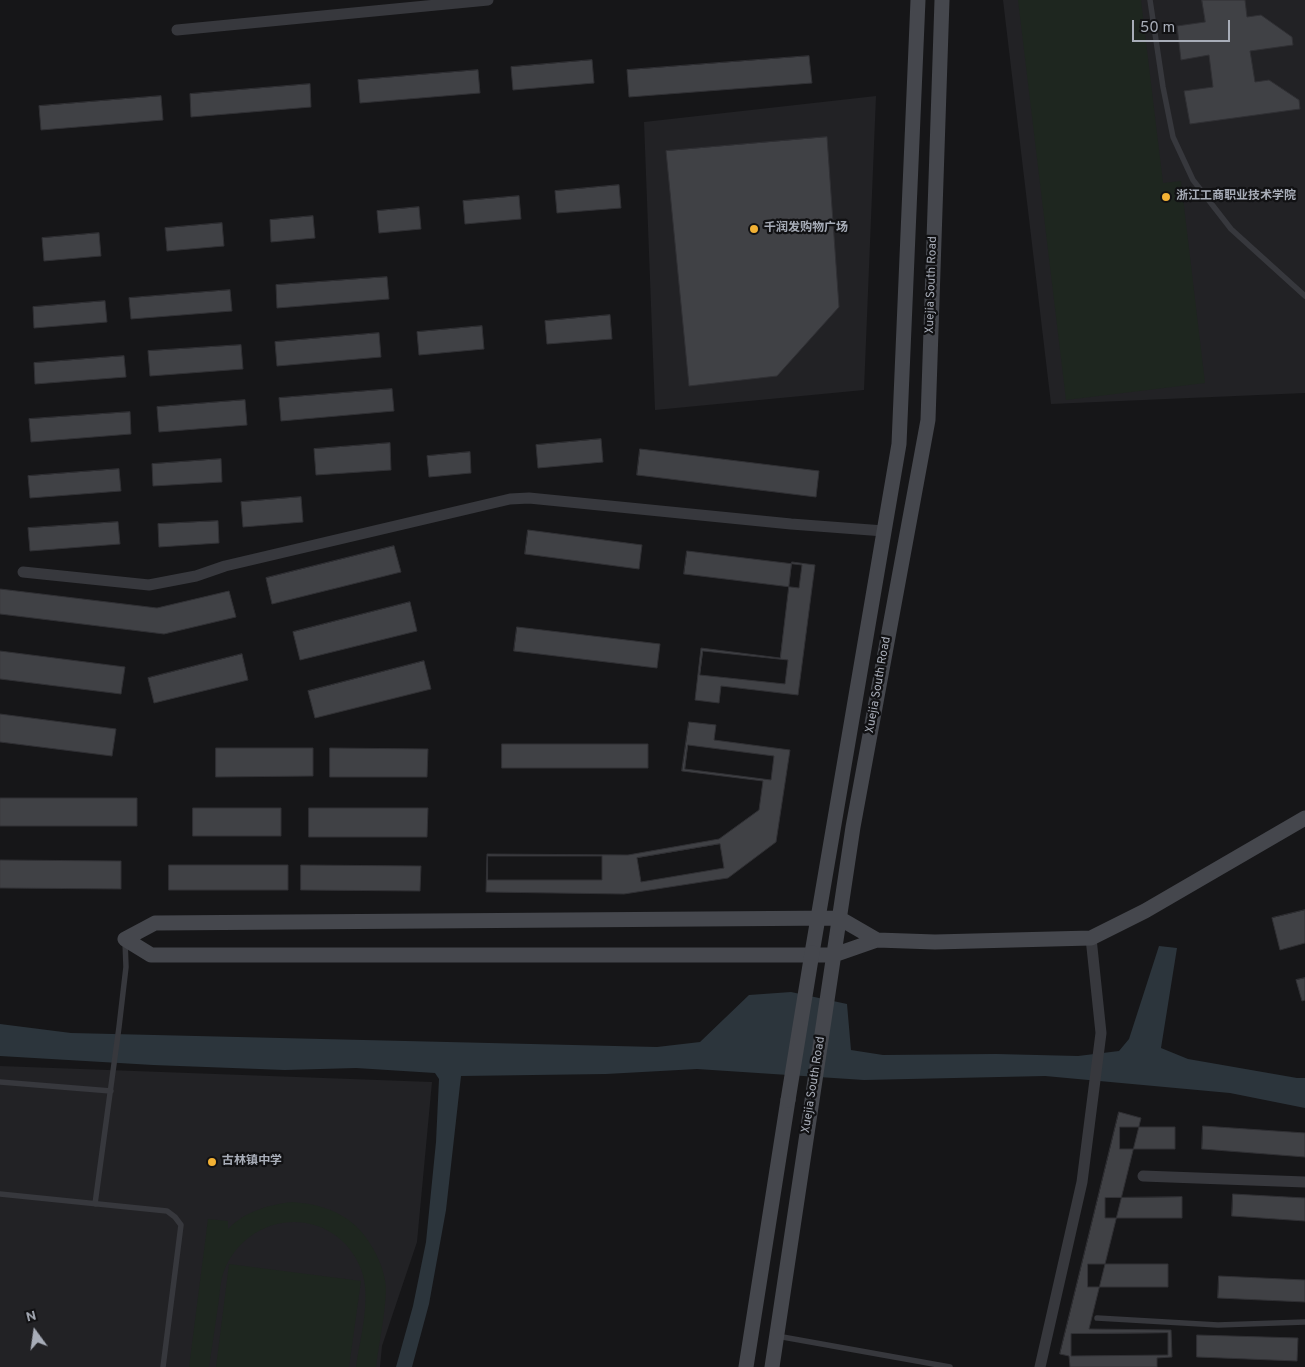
<!DOCTYPE html>
<meta charset="utf-8">
<style>
body{margin:0}
#map{position:relative;width:1305px;height:1367px;overflow:hidden;background:#161618;font-family:Overpass,sans-serif}
canvas{display:block}
.north{position:absolute;left:10px;top:1307px;width:50px;height:50px;-webkit-text-stroke:4px #111113;paint-order:stroke;rotate:346deg;font-size:14px;font-weight:700;line-height:20px;text-align:center;color:#a8adb8}
.north::after{content:'';display:block;margin:auto;width:18px;height:22px;background:#a8adb8;clip-path:polygon(50% 0,100% 100%,50% 72%,0 100%)}
.scale{position:absolute;left:1132px;top:20px;width:98px;height:22px;box-sizing:border-box;border:2px solid #a8adb8;border-top:0;padding-left:6px;font-size:15px;line-height:18px;white-space:nowrap;color:#a8adb8;-webkit-text-stroke:4px #111113;paint-order:stroke}
</style>
<div id="map">
<canvas width="1305" height="1367"></canvas>
<div class="north">N</div>
<div class="scale">50 m</div>
</div>
<script>
const g = document.querySelector('canvas').getContext('2d');
g.lineJoin = 'round';
function fill(path, color) { g.fillStyle = color; g.fill(path, 'evenodd'); }
function strokePath(path, color, width, dash) { g.strokeStyle = color; g.lineWidth = width; g.lineCap = dash ? 'butt' : 'round'; g.setLineDash(dash || []); g.stroke(path); }
function drawText(font, color, halo, rows, align = 'center') {
  g.font = font + ' Overpass,"Noto Sans SC",sans-serif'; g.lineWidth = 4.5; g.setLineDash([]); g.textBaseline = 'middle'; g.strokeStyle = halo; g.fillStyle = color; for (const [text, x, y, turn = 0] of rows) {
    g.save(); g.translate(x, y); g.rotate((+turn || 0) * Math.PI / 180); g.textAlign = isNaN(turn) ? turn : align; if (halo) g.strokeText(text, 0, 0); g.fillText(text, 0, 0); g.restore();
  }
}
fill(new Path2D(`
 M1003,0H1305V393L1051,404Z
 M876,96L864,390L655,410L644,122Z
 M0,1066L432,1082L417,1242L382,1346L380,1367H0Z`), '#222225');
fill(new Path2D(`
 M1018,0H1141L1163,183L1181,181L1205,383L1066,400Z
 M292,1202C331,1205 358,1218 376,1254C381,1264 386,1278 386,1290C385,1316 379,1342 376,1367H356C360,1338 372,1297 361,1269C336,1207 255,1207 226,1266C220,1278 220,1293 218,1306C215,1327 212,1347 209,1367H189L208,1219L228,1221V1229C246,1211 268,1205 292,1202Z
 M229,1264L361,1281L349,1367H216Z`), '#1e261f');
fill(new Path2D(`
 M1159,946L1177,948L1161,1048L1188,1059L1297,1078H1305V1108L1230,1093L1045,1076L864,1080L697,1069L606,1074L461,1076L446,1210L429,1304L412,1367H396L413,1306L426,1242L436,1142L439,1079L435,1073L356,1068L285,1070L153,1065L0,1056V1024L71,1033L657,1047L700,1042L749,995L791,992L847,1004L851,1050L883,1055L996,1054L1078,1056L1119,1051L1129,1039Z`), '#2c353c');
const building = new Path2D(`
 M1202,0H1245L1247,17L1261,15L1292,37L1293,45L1250,51L1255,82L1269,80L1299,100L1300,109L1190,124L1184,91L1213,87L1209,55L1181,60L1177,26L1205,22Z
 M809,56L812,83L629,97L627,70Z
 M592,60L594,83L513,90L511,67Z
 M478,70L480,93L360,103L358,80Z
 M310,84L311,107L191,117L190,94Z
 M161,96L163,120L41,130L39,106Z
 M827,137L839,307L777,376L689,386L666,151Z
 M619,185L621,208L557,213L555,191Z
 M519,196L521,219L465,224L463,201Z
 M419,207L421,229L379,233L377,211Z
 M313,216L315,238L271,242L270,220Z
 M222,223L224,246L167,251L165,228Z
 M99,233L101,256L44,261L42,238Z
 M387,277L389,299L277,308L276,285Z
 M230,290L232,311L131,319L129,298Z
 M105,301L107,322L34,328L33,307Z
 M610,315L612,339L547,344L545,321Z
 M482,326L484,349L419,355L417,332Z
 M379,333L381,357L277,366L275,342Z
 M241,345L243,369L150,376L148,351Z
 M124,356L126,377L35,384L34,363Z
 M392,389L394,411L281,421L279,398Z
 M245,400L247,425L159,432L157,407Z
 M130,412L131,434L31,442L29,419Z
 M601,439L603,462L538,468L536,445Z
 M390,443L391,470L316,475L314,449Z
 M640,449L819,471L816,497L637,475Z
 M470,452L471,473L429,477L427,456Z
 M221,459L222,482L153,486L152,464Z
 M119,469L121,491L30,498L28,476Z
 M301,497L303,522L243,527L241,502Z
 M218,521L219,543L159,547L158,524Z
 M118,522L120,544L30,551L28,528Z
 M528,530L642,545L639,569L525,554Z
 M394,546L401,572L272,604L266,578Z
 M687,551L802,565L799,588L684,574Z
 M792,562L815,565L798,695L721,686L719,703L695,700L701,648L780,658Z
 M0,589L157,608L229,591L236,617L164,634L0,614Z
 M410,602L417,631L300,660L293,632Z
 M517,627L660,644L657,668L514,651Z
 M0,651L125,667L121,694L0,679Z
 M703,651L788,660L785,684L700,675Z
 M242,654L248,680L154,703L148,678Z
 M424,661L431,689L315,718L308,691Z
 M0,714L116,729L112,756L0,742Z
 M689,722L716,725L714,740L790,750L776,842L728,878L624,894L486,892L487,854L628,855L719,839L759,810L763,781L682,771Z
 M502,744H648V768H502Z
 M688,745L774,756L771,780L685,769Z
 M216,748H313V776L216,777Z
 M330,748L428,749L427,777H330Z
 M0,798H137V826H0Z
 M193,808H281V836H193Z
 M309,808H428L427,837H309Z
 M720,844L724,868L641,882L637,858Z
 M488,856H602V880H488Z
 M0,860L121,861V889L0,888Z
 M169,865H288V890H169Z
 M301,865L421,866L420,891L301,890Z
 M1305,910V943L1280,950L1272,918Z
 M1305,978V1000L1302,1001L1296,980Z
 M1119,1112L1141,1118L1089,1329L1171,1330L1172,1357L1157,1358V1367H1070L1069,1356L1060,1354Z
 M1203,1126L1305,1133V1157L1202,1149Z
 M1120,1127H1175V1149H1120Z
 M1233,1194L1305,1198V1221L1232,1216Z
 M1182,1197V1218H1105V1198Z
 M1088,1264H1168V1287H1088Z
 M1219,1276L1305,1280V1302L1218,1298Z
 M1168,1333V1355L1071,1356V1334Z
 M1197,1335L1298,1338L1297,1361L1197,1357Z`);
fill(building, '#404145');
strokePath(building, '#303034', 1);
strokePath(new Path2D(`
 M1150,0L1163,87L1173,137L1193,180L1231,229L1305,296
 M0,1082L111,1091
 M0,1194L167,1211L175,1217L181,1225L163,1367
 M95,1204L119,1027L126,967L125,941
 M1097,1318L1218,1325L1305,1322
 M777,1336L950,1367`), '#37383d', 5.5);
strokePath(new Path2D(`
 M177,30L488,0
 M23,572L149,585L196,576L225,566L510,499L529,498L791,524L884,531
 M1143,1176L1305,1182
 M1040,1367L1082,1182L1101,1033L1091,938`), '#37383d', 11);
strokePath(new Path2D(`
 M125,939L151,955H834L877,940L935,942L1091,938L1145,911L1305,818
 M125,939L155,923L839,918L877,940
 M812,953L899,444L918,0
 M746,1367L788,1100
 M772,1367L853,827L928,420L942,0`), '#45474d', 15);
strokePath(new Path2D(`
 M788,1100L812,953`), '#45474d', 15);
for (const [x, y, r, color] of [
 [1166,197,5,"#f2b134"],
 [754,229,5,"#f2b134"],
 [212,1162,5,"#f2b134"]
]) { const dot = new Path2D(); dot.arc(x, y, r, 0, 2 * Math.PI); g.fillStyle = color; g.fill(dot); strokePath(dot, '#111113', 2); }
drawText('bold 12px', '#a8adb8', '#111113', [
 ["浙江工商职业技术学院",1176,197],
 ["千润发购物广场",764,229],
 ["古林镇中学",222,1162]
], 'left');
drawText('12px', '#a8adb8', '#111113', [
 ["Xuejia South Road",932,285,-88],
 ["Xuejia South Road",879,685,-80],
 ["Xuejia South Road",814,1085,-81]
]);
</script>
